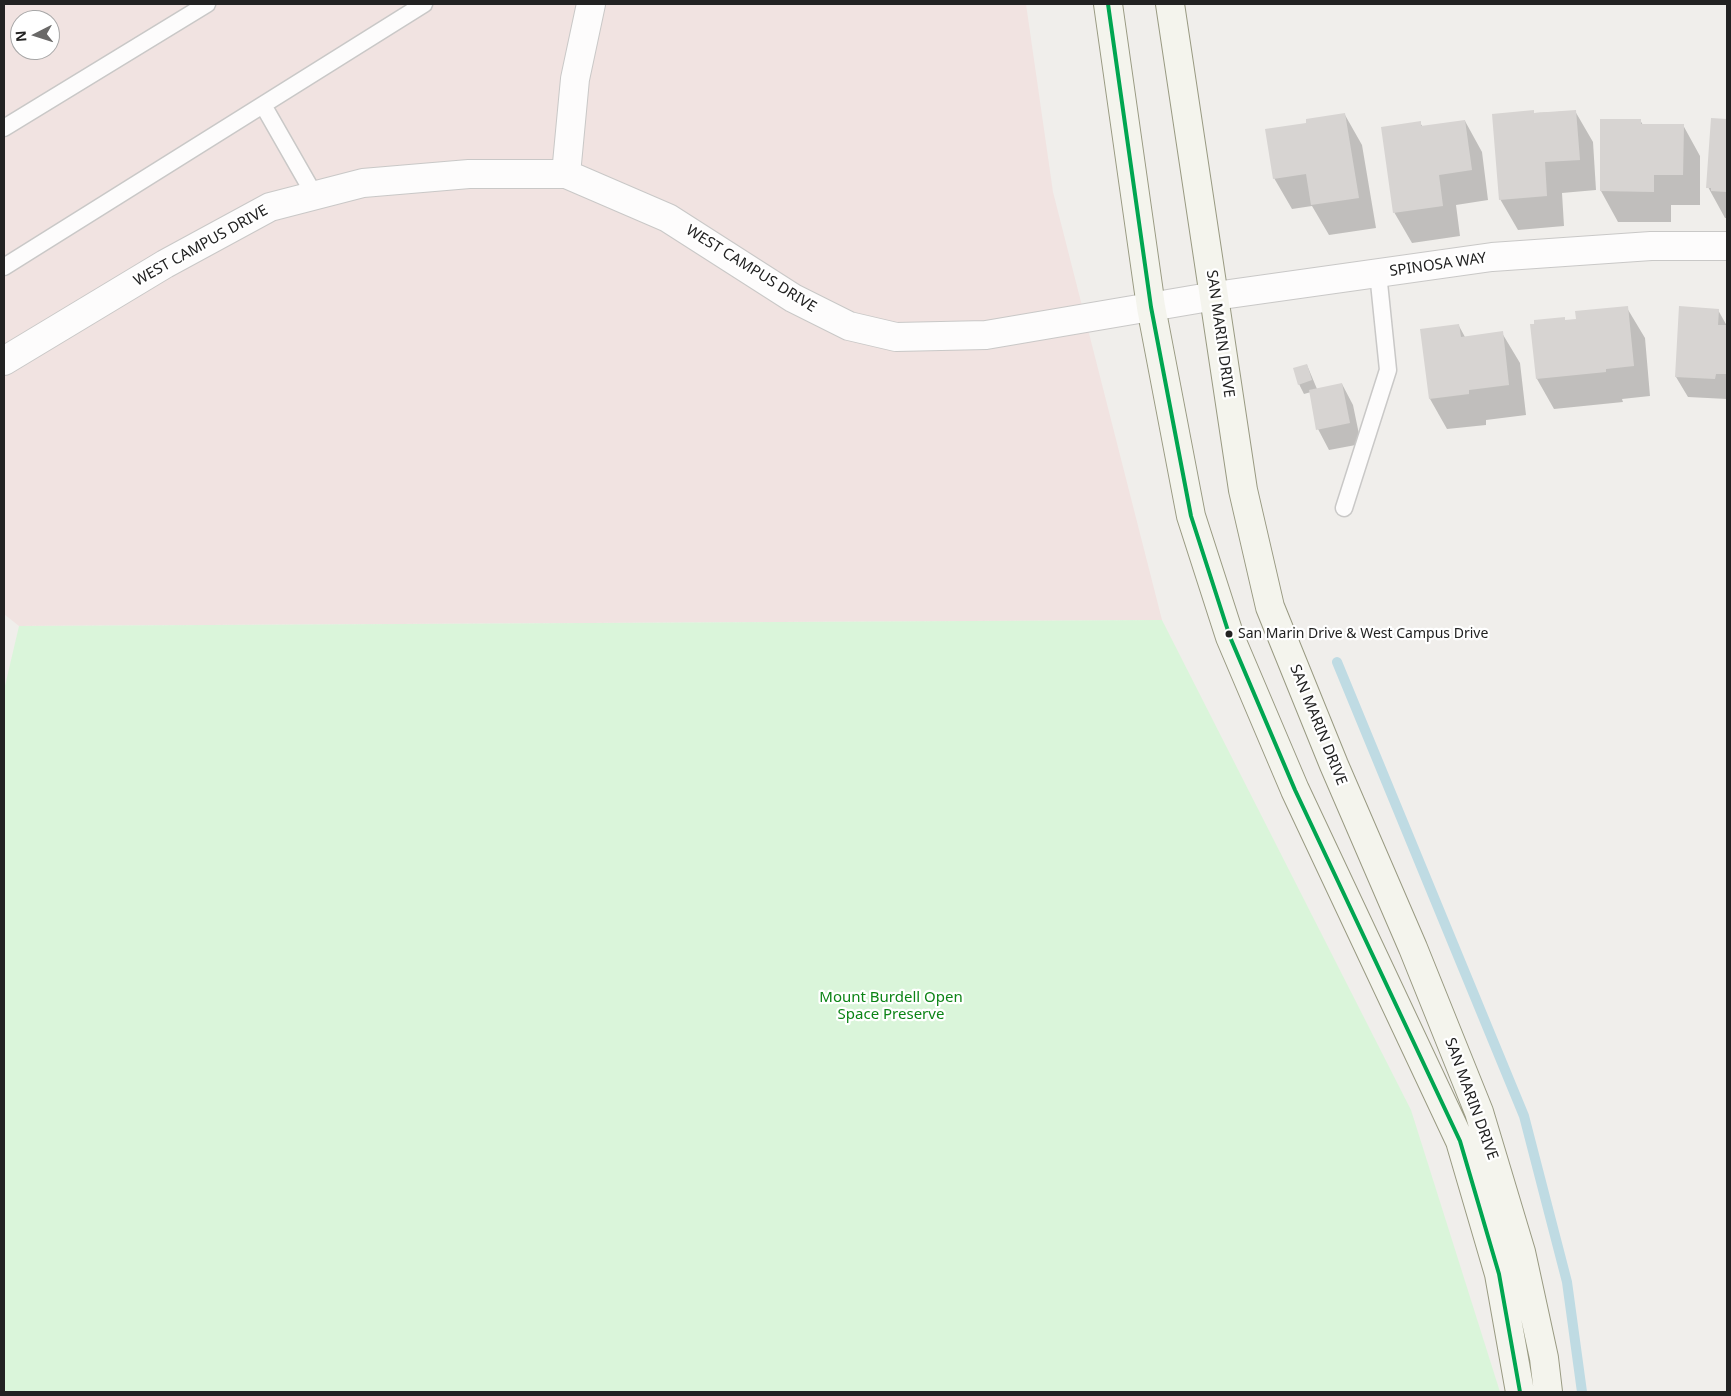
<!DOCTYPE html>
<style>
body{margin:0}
#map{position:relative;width:1731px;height:1396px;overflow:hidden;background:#f0eeeb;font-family:"Noto Sans",sans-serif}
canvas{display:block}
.frame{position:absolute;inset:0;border:5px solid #222;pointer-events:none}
.north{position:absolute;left:10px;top:10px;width:50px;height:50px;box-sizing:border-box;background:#fff;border:1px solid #a7a7a7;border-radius:50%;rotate:265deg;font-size:14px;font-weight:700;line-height:20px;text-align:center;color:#222}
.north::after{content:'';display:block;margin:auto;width:18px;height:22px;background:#6a6968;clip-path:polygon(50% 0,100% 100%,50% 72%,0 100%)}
</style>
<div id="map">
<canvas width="1731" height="1396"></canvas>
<div class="frame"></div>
<div class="north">N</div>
</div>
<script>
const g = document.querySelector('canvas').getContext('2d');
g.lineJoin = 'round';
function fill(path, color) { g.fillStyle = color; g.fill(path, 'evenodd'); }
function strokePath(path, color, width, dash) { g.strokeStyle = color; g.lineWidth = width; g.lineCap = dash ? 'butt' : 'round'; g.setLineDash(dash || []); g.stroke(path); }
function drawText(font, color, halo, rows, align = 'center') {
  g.font = font + ' "Noto Sans",sans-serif'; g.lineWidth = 4.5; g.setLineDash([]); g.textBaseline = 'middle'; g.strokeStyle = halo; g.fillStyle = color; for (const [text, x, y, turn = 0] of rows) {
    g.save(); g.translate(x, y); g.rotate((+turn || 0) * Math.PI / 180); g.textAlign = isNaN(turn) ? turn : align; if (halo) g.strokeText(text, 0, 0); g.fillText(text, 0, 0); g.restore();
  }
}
fill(new Path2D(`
 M4,4H1026L1053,192L1162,620L19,626L4,614ZM20,20H50V50H20Z`), '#f1e3e1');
fill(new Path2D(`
 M1162,620L1411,1110L1500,1392H4V690L19,626Z`), '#daf5da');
fill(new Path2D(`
 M1575,111L1593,142L1596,190L1562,193L1564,226L1518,230L1500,199L1494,115Z
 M1345,115L1362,145L1376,228L1329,235L1312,206L1292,209L1274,178L1308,124Z
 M1712,119L1727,120V218H1725L1708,187Z
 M1601,120H1640L1643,125H1683L1700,156V205H1671V222H1618L1601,191Z
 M1465,121L1482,152L1488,200L1456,205L1460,236L1412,243L1394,212L1420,123L1423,127Z
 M1627,308L1645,338L1650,396L1622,399L1623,402L1554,409L1537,379L1531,325L1578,320Z
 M1718,310L1727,326V399L1688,397L1676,377Z
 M1459,326L1465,337L1502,333L1520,363L1526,415L1486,420V425L1447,429L1430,399Z
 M1307,365L1317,389L1342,384L1353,405L1361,444L1329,450L1318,429L1311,392L1304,394L1299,384Z`), '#0003');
strokePath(new Path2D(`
 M1337,662L1524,1116L1567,1282L1582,1392`), '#bfdbe3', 10);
fill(new Path2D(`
 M1534,110V113L1576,110L1580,160L1545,162L1547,196L1499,200L1492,114Z
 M1345,113L1359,198L1311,205L1306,174L1273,179L1265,129L1306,123V119Z
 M1711,118L1727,119V192L1711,191V188H1706Z
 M1600,119H1641V124H1684L1683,175H1654V192L1600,191Z
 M1465,120L1472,170L1439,175L1443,206L1393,213L1381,127L1421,121V126Z
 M1628,306L1634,366L1606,369V372L1536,379L1530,324H1534V320L1565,317V320L1576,319L1575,311Z
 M1679,306L1719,309L1718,325H1727V374H1716L1715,379L1675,377Z
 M1459,324L1461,337L1503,331L1509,385L1469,390V394L1429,399L1420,329Z
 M1307,364L1312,380L1298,385L1293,368Z
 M1342,383L1350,423L1316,430L1309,390Z`), '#d7d4d2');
const lane = new Path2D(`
 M263,105L315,196
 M4,128L207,4
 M4,267L424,4
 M1344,508L1388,370L1378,273`);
const street = new Path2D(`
 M566,174L575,79L591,4
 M4,361L165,264L270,207L363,183L469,174H566L668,218L793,298L849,326L896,337L986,335L1215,296L1492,257L1651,246H1727`);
const secondary = new Path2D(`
 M1108,4L1151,307L1191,516L1230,637L1295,790L1460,1141L1499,1274L1520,1392
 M1170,4L1243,490L1270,607L1334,765L1413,948L1479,1112L1521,1252L1544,1358L1548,1392`);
strokePath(lane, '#c9c8c7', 19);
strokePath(street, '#c9c8c7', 30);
strokePath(secondary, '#999a82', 30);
strokePath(lane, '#fdfcfc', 16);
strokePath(street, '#fdfcfc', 28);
strokePath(secondary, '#f4f4ed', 28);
strokePath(new Path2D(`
 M1108,4L1151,307L1191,516L1230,637L1295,790L1460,1141L1499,1274L1520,1392`), '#00a651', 4);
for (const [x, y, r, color] of [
 [1229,634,4.5,"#222"]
]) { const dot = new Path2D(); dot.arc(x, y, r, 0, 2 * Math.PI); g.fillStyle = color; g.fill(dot); strokePath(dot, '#fff', 2); }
drawText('14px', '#222', '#fff', [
 ["San Marin Drive & West Campus Drive",1238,634]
], 'left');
drawText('15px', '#222', '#fff', [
 ["WEST CAMPUS DRIVE",201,246,-29],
 ["SPINOSA WAY",1438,265,-8],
 ["WEST CAMPUS DRIVE",751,269,32],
 ["SAN MARIN DRIVE",1220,334,82],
 ["SAN MARIN DRIVE",1318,725,68],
 ["SAN MARIN DRIVE",1471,1099,70]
]);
drawText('15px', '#0c8416', '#fff', [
 ["Mount Burdell Open",891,998],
 ["Space Preserve",891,1015]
]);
</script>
